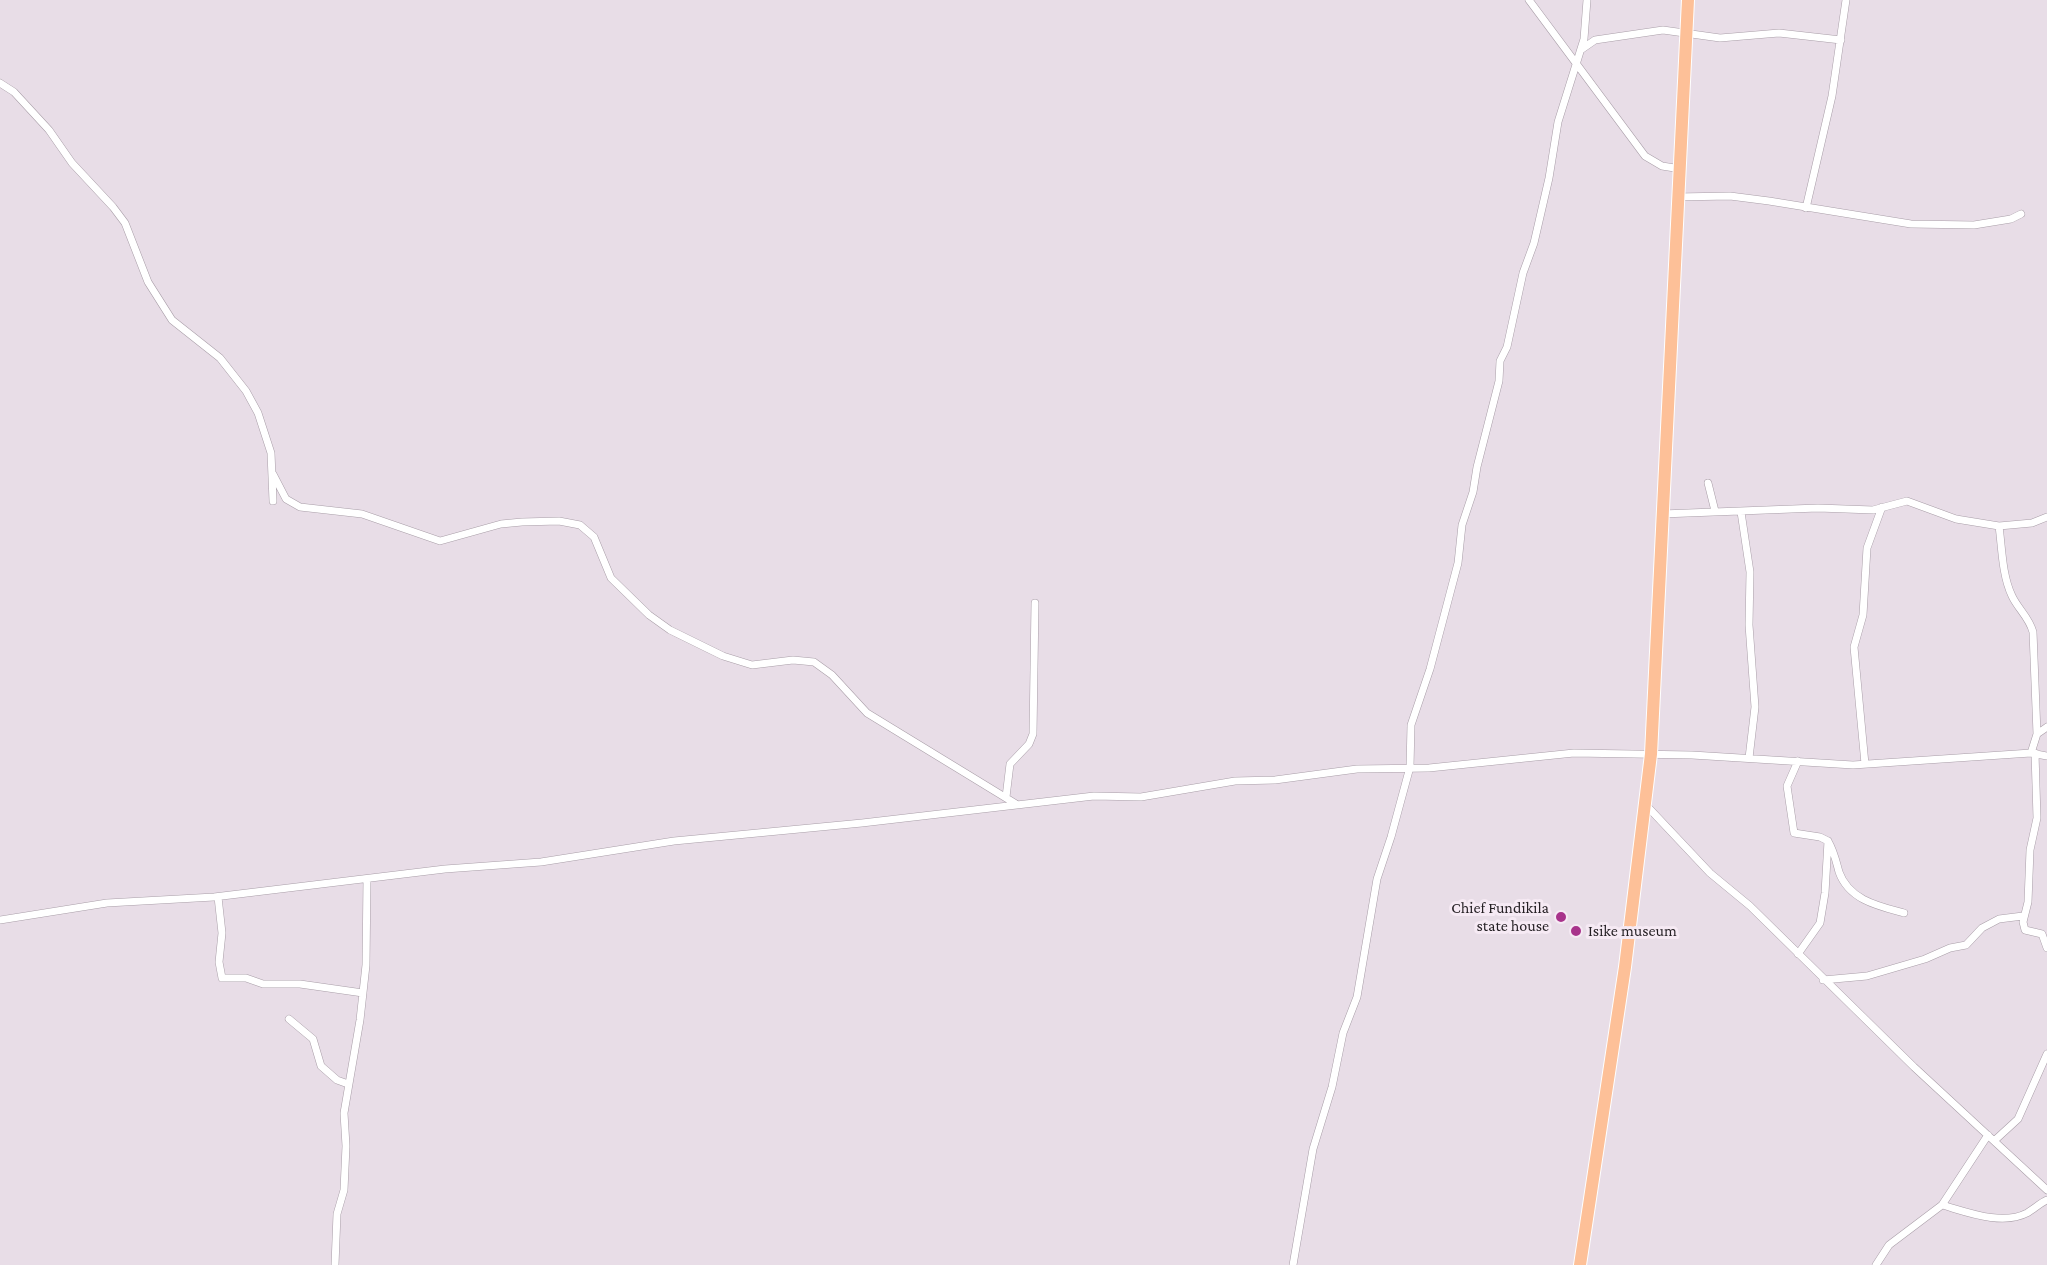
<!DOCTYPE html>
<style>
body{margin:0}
canvas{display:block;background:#e8dde7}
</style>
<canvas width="2047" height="1265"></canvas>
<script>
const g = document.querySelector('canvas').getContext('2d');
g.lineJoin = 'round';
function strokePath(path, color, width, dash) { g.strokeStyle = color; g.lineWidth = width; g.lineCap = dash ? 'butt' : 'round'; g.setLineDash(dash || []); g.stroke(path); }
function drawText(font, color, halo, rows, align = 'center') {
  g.font = font + ' "Crimson Pro",serif'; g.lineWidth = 6; g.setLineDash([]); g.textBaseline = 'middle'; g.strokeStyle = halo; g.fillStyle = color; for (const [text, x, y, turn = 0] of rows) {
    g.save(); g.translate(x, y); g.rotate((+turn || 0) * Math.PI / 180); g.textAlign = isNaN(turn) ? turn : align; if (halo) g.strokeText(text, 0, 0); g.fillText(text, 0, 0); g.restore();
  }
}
const street = new Path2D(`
 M1529,0L1645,156L1662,166L1681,169
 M1582,49L1595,40L1663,30L1720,38L1779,33L1841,40
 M0,83L14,92L49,130L72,163L113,207L125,223L148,282L172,320L220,358L246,391L258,413L271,453L273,501
 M1677,197L1730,196L1769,201L1911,224L1974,225L2011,219L2021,214
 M1806,208L1832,96L1846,0
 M273,474L286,499L300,507L362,514L440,541L501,524L522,522L559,521L580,525L594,537L611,578L649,615L670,630L723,656L752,665L793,660L814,662L832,675L867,713L1016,804
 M1708,483L1715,511
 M1741,512L1750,572L1749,625L1755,707L1749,758
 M1662,514L1818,508L1873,510L1907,501L1956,519L1999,526L2032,523L2047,517
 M1999,526C2002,548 2002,575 2012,596C2018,609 2029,617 2033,632L2037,734
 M2031,753L2037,734L2047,727
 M2035,753L2037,818L2030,850L2028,902L2023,922L2025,930L2042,934L2047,948
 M1798,761L1787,786L1794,833L1820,837L1828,841C1834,851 1836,861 1839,872C1849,900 1878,906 1904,913
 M1865,764L1854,647L1863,615L1867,548L1882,507
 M1006,797L1010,764L1029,744L1033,734L1035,603
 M1645,804L1710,873L1750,906L1914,1067L2047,1190
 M218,897L222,933L219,962L222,978H246L263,984H300L363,993
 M0,920L107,903L214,897L445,869L541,862L674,841L862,823L1094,796L1141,797L1235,781L1275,780L1357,769L1429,768L1574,753L1692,755L1853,765L2031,753L2047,756
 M1798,954L1820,923L1825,893L1828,841
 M1823,980L1867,976L1925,959L1950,948L1966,945L1982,928L1999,919L2023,916
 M289,1019L313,1039L321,1066L337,1080L348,1084
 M1994,1141L2018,1119L2047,1054
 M1942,1205C1967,1212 2002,1226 2027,1213C2034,1209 2040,1203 2047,1200
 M335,1265L337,1214L344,1190L346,1146L344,1113L360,1020L366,965L367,879
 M1293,1265L1313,1149L1332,1087L1343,1033L1357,997L1377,879L1391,837L1410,767L1411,725L1430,669L1458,563L1462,525L1473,492L1477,467L1499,381L1500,361L1507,347L1523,273L1534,243L1549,178L1558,122L1584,39L1587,0
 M1876,1265L1889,1245L1942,1205L1988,1135`);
const highway = new Path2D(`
 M1580,1265L1625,967L1651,754L1688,0`);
strokePath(street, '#a99ea8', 8);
strokePath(highway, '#fff', 14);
strokePath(street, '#fff', 7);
strokePath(highway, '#fdc098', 12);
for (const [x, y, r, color] of [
 [1561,917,6,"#a8338b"],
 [1576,931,6,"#a8338b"]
]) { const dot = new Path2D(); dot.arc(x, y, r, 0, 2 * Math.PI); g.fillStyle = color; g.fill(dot); strokePath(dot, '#f6eaf4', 2); }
drawText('16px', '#241f23', '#f6eaf4', [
 ["Chief Fundikila",1549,908],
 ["state house",1549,926],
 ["Isike museum",1588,931,"left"]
], 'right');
</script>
